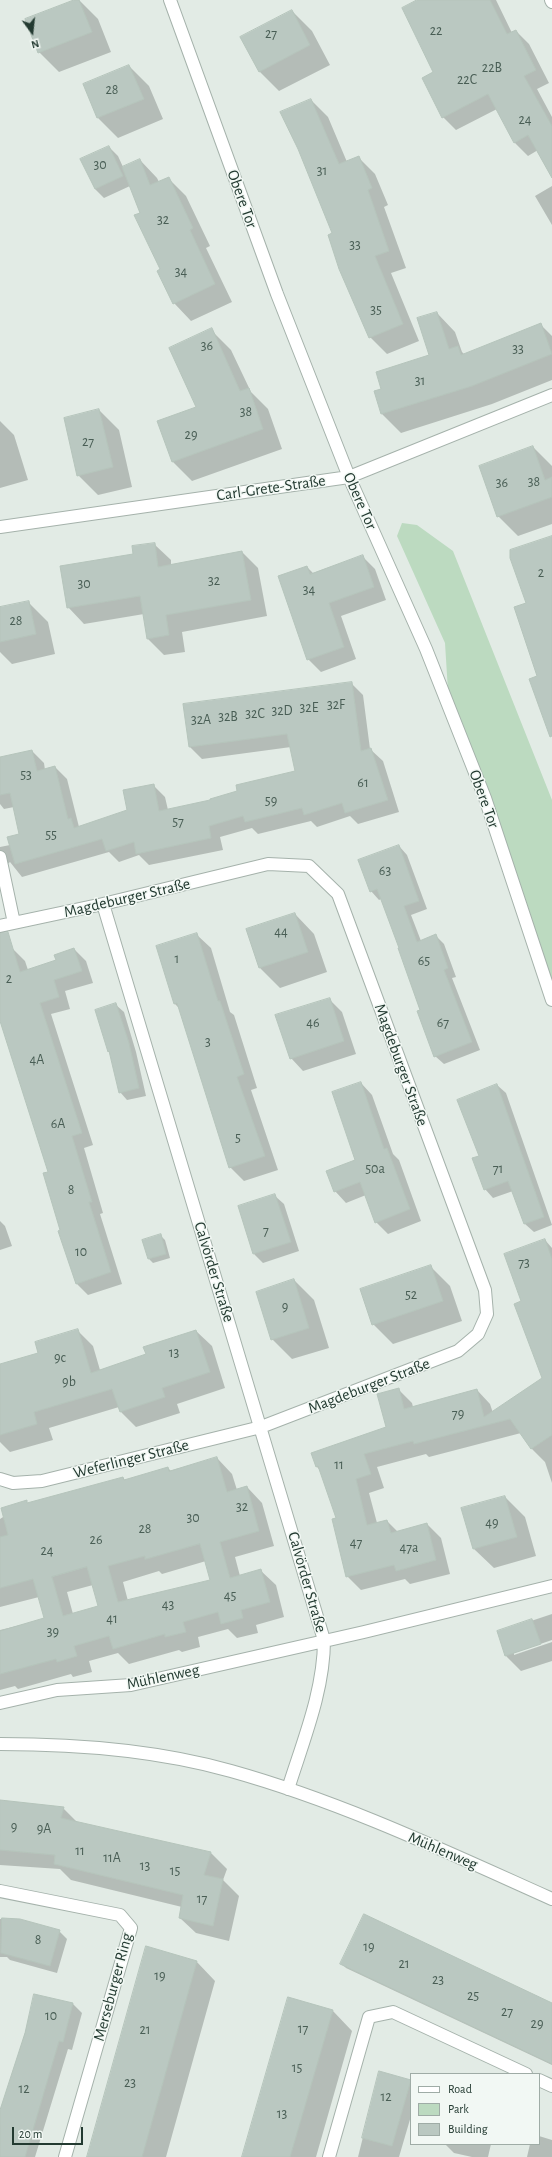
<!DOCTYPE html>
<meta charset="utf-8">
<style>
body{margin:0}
#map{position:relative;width:552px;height:2157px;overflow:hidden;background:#e2ebe5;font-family:"Alegreya Sans",sans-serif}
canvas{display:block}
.legend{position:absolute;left:410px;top:2073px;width:130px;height:72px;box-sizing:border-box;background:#f2f8f4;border:1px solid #9faca6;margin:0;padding:5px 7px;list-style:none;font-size:12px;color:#233a31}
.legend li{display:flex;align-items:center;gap:8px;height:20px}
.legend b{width:20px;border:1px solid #9faca6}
.north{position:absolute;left:12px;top:12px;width:40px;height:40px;-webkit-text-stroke:3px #f2f8f4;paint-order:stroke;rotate:165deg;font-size:11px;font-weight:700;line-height:16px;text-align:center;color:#233a31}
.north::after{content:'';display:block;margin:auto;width:14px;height:18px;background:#233a31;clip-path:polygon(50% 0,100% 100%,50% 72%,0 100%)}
.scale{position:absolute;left:12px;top:2127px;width:71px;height:18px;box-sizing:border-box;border:2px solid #233a31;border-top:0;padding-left:5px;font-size:12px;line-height:14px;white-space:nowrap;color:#233a31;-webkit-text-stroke:3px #f2f8f4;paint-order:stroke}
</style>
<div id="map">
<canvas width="552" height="2157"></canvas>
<ul class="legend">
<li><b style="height:5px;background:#fff"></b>Road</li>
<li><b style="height:11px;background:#bcdac0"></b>Park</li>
<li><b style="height:11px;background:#bac8c1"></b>Building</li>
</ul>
<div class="north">N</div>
<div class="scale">20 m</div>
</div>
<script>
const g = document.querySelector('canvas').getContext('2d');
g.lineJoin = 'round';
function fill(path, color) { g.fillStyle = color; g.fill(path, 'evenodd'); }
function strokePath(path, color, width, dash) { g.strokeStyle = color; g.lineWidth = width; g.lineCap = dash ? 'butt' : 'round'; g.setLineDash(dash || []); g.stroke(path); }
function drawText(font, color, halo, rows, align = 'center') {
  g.font = font + ' "Alegreya Sans",sans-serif'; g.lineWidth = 3; g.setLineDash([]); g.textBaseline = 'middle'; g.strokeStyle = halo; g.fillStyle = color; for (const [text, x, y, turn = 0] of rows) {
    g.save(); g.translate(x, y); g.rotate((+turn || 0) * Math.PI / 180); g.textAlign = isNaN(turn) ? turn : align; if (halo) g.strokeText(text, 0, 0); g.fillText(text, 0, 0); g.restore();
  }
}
fill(new Path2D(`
 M402,523L417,525L453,551L552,800V1000L449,707L445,643L397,536Z`), '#bcdac0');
fill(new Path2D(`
 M76,0H79L98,19L111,52L59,72L39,52Z
 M419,0H496L512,33L516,31L529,44L549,83L537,89L552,117V176L538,150L528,156L515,143L497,109L456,130L443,117Z
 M292,11L312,31L330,65L279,91L259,71Z
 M129,66L149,86L163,119L118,138L98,118L85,84Z
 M311,100L328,117L347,162L358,157L375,174L388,205L384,207L406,268L391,273L419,341L387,354L370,337L333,234Z
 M109,147L118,156L123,167L140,160L157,178L159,182L169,179L186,196L210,246L206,248L232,302L191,321L174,303L130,186L104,198L95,189L82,160Z
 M552,186V225L535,196Z
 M437,313L455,332L462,352L465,355L540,324L552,336V380L492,404L401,433L382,414L375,392L383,389L430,356Z
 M211,330L231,350L251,392L268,409L282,449L192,481L172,461L197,407Z
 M99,410L119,430L132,487L98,495L78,475Z
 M0,421L14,435L28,480L0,488Z
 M533,447L552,466V524L518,536L498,516Z
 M154,544L171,560V565L242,552L258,568L267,616L182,632L185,652L164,655L148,639L144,614L84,624L68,607L134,555Z
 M363,557L375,569L386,600L341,616L356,659L321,672L308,659L307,567L314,574Z
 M28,602L48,622L55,654L12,664L0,652V608Z
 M351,683L363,695L370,749L383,761L399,812L358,824L350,816L317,827L311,821L258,834L252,828L220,837L223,850L149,865L139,855L119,862L109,852L22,877L10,862L4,867L0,884V847L10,845L20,834L14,807L4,809L0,804V771L32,751L44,763L45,770L55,767L67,779L79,827L128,811L153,785L165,797L168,810L211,801L296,772L291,747L202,759L190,747L184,705Z
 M399,846L407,855L427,909L411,915L421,941L436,936L444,944L456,977L452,978L480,1050L444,1064L435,1056L400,948L381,899L379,900L371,891Z
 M295,914L314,934L327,972L280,988L260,968L247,929Z
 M197,935L211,948L230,1012L234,1015L257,1088L251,1090L278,1170L244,1181L230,1167L179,1008L174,1003Z
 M13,949L25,961L28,970L57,961L74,949L86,961L93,983L65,991L70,1009L51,1014L93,1145L84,1148L103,1213L100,1214L122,1284L88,1295L76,1283L61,1231L50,1172L0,1016V953Z
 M329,999L342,1012L356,1054L303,1071L291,1058Z
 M116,1005L124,1012L136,1052L146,1096L127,1100L120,1092L111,1054L108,1051Z
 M361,1083L372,1095L393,1154L399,1160L421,1221L388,1234L376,1222L366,1195L346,1203L335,1191L357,1160Z
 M497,1085L506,1093L552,1225L534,1232L525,1224L513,1191L493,1198L485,1189L480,1156Z
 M275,1196L284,1204L299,1251L263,1263L254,1254L239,1207Z
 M0,1221L5,1226L12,1246L0,1250Z
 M160,1235L165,1240L170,1258L153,1263L149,1259Z
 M545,1240L552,1248V1483L545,1462L532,1449L521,1433L429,1457L426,1454L377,1467L384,1488L369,1493L377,1523L387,1521L398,1532L427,1524L441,1538L450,1574L410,1584L405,1579L361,1590L347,1576L337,1518L321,1471L316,1466L387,1427L398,1389L412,1403L413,1407L477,1390L490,1404L493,1413L543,1379L522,1302Z
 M430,1266L450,1286L462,1321L393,1344L373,1324Z
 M294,1280L314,1300L329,1348L292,1359L272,1339Z
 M78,1331L93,1346L100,1370L147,1355L196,1331L212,1346L225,1388L177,1404L180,1413L136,1427L121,1412L119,1407L49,1428L53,1440L10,1452L0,1442V1365L39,1354Z
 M217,1458L232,1474L237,1490L247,1487L262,1503L274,1546L235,1557L240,1576L260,1570L276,1585L284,1617L256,1625L258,1633L237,1638L228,1629L198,1637L200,1647L182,1652L179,1650L129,1664L118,1653L89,1661L92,1672L73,1677L71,1674L18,1689L15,1686L0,1690V1630L45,1619L39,1597L0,1607V1519L26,1502L29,1504L122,1478L125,1480L168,1468L171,1471ZM206,1561L211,1581L128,1601L123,1582L159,1571L162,1574ZM93,1585L99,1607L73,1614L67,1592Z
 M505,1497L525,1517L536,1556L494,1568L474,1549Z
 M552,1614V1640L514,1653V1655L552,1642V1661L521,1671L506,1656L498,1632Z
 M0,1802L63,1808L78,1823L211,1853L227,1869L223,1880L239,1896L229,1941L196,1933L180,1918L182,1907L71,1880L60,1869L0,1865Z
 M0,1919L20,1920L59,1931L67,1939L57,1973L10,1960L7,1957H0Z
 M196,1961L215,1981L166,2157H88Z
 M342,1964L552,2004V2065L346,1968Z
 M35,1995L73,2004L82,2013L72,2050L68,2049L35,2157H0V2114L25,2033Z
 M333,2011L352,2031L316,2157H243Z
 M379,2073L411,2082V2116L399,2157H358Z
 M539,2136L552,2140V2157H527L530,2144H539Z
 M445,2144H491L488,2157H472L454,2153Z`), '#0003');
const building = new Path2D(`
 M74,0H79L92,32L38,53L25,19Z
 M417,0H490L507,34L516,30L536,70L524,76L552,126V178L528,135L514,143L488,94L442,118L422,78L433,72L402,8Z
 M292,10L310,45L259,72L240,37Z
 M129,65L144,99L97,118L83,84Z
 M311,99L339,164L359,156L372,188L368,190L389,251L375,256L403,324L369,338L339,269L328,235L332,233L298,149L280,112Z
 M109,146L123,176L95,189L80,159Z
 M140,159L150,185L169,177L193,228L190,230L215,284L173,304L157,271L160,269L134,215L140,213L122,167Z
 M437,312L449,349L458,346L461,355L541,323L552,354L472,386L381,414L374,391L381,389L376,372L429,355L417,318Z
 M212,328L240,391L249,388L263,429L172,462L157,421L196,407L169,348Z
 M99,409L113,467L77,476L64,418Z
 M533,446L545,480L552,477V497L497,517L479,466Z
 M552,536V736L550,737L529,679L537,676L514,607L526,603L510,558V550Z
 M155,543L158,567L242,551L251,600L166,615L169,635L147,639L140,596L67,608L60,566L133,554L132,546Z
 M363,555L374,587L329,603L344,647L307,660L278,576L307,566L310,574Z
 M29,601L36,634L0,642V607Z
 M352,682L361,751L371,748L388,800L345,813L342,803L304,815L302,808L245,822L243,816L209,826L211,838L136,854L134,842L106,851L102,839L15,864L7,837L19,834L10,793L0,795V757L32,750L37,771L55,766L68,819L71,818L74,828L127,810L123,790L154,784L159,811L210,800V799L237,791L236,785L295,771L287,734L189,747L183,704Z
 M399,845L419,901L404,906L417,942L436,934L448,968L444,970L472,1042L434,1057L417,1011L420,1010L398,948H399L377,889L370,892L358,860Z
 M295,913L308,952L259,968L246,929Z
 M8,932L20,972L56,960L54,955L74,948L82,971L54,980L59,997L40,1003L82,1133L72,1136L92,1202H89L111,1272L76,1284L58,1231L60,1230L43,1173L48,1172L0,1021V933Z
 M197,933L218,1001H220L244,1074L237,1077L265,1156L229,1168L177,1003L174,1004L156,946Z
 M330,998L344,1041L290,1059L275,1015Z
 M116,1003L129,1043L139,1088L119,1093L109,1051L108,1052L95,1010Z
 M361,1082L384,1149L387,1148L410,1209L375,1223L360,1182L334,1192L326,1171L355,1160L332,1092Z
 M497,1084L544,1217L524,1224L508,1181L484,1190L472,1158L479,1156L457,1100Z
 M275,1194L291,1242L253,1254L238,1206Z
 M161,1234L166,1254L148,1259L142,1240Z
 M545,1239L552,1259V1435L531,1449L510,1419L414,1444L413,1441L364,1454L371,1474L356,1479L367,1525L387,1520L391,1533L427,1523L436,1560L396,1571L394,1565L346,1577L332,1519L336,1518L318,1466L316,1467L311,1453L386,1427L377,1394L399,1388L404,1409L477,1389L484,1417L542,1378L514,1304L521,1301L504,1254Z
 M431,1265L443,1301L372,1325L360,1289Z
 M294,1279L309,1328L271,1340L256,1292Z
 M78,1329L91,1373L146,1354L143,1347L196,1330L210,1372L162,1388L165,1397L120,1412L112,1389L34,1412L37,1424L0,1435V1364L38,1353L35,1342Z
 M217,1457L227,1492L247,1486L259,1531L220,1542L230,1578L261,1569L270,1602L241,1610L243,1618L221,1624L218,1612L183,1622L186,1632L165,1637V1634L113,1649L109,1636L74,1646L77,1656L57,1662L56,1659L0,1674V1631L44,1618L33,1579L0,1588V1537L8,1535L1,1508L27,1500V1503L123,1477L124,1480L168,1467L169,1471ZM200,1544L210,1580L118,1602L108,1566L145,1556V1559ZM87,1567L98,1606L63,1616L52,1577Z
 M505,1496L517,1537L473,1549L461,1508Z
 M532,1619L541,1644L505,1656L497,1631Z
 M0,1800L64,1807L61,1818L211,1852L204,1875L223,1879L213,1926L179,1918L183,1895L54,1864L55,1855L0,1850Z
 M364,1914L552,2003V2064L340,1964Z
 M2,1918L20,1919L60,1930L50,1966L1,1953Z
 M146,1946L197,1961L142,2157H87Z
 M34,1994L73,2003L63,2042L59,2041L25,2157H0V2110L25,2033Z
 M288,1997L333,2010L290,2157H242Z
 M379,2071L411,2080L392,2146L362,2138Z`);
fill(building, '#bac8c1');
strokePath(building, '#b5c4bb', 1);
const minor = new Path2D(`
 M170,0L277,294L349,477L426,649L485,798L552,1000
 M551,0L552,2
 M0,527L349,477L552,395
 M0,857L14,923
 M103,904L324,1640C324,1691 303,1741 288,1789
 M0,926L103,904L268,864L309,866L338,894L485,1290L487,1314L478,1334L458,1351L261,1427L42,1481L13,1483L0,1479
 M0,1703L57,1690L131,1685L364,1632L552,1586
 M0,1744C77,1744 157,1750 231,1771C342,1802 447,1852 552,1899
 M0,1891L120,1915L131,1928L65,2157
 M539,2080L552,2086
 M329,2157L369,2017L393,2012L526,2074`);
strokePath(minor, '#a5b2ab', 14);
strokePath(minor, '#fff', 12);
drawText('14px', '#495e55', null, [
 ["22",436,31],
 ["27",271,34],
 ["22B",492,68],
 ["22C",467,80],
 ["28",112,90],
 ["24",525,120],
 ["30",100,165],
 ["31",322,171],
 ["32",163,220],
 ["33",355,245],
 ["34",181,272],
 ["35",376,310],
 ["36",207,346],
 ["33",518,349],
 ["31",420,381],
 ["38",246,412],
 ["29",191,435],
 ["27",88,442],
 ["38",534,482],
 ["36",502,483],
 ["2",541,573],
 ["32",214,581],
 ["30",84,584],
 ["34",309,590],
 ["28",16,621],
 ["32F",336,705],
 ["32E",309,708],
 ["32D",282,711],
 ["32C",255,714],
 ["32B",228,717],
 ["32A",201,720],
 ["53",26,775],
 ["61",363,783],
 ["59",271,801],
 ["57",178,822],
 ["55",51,835],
 ["63",385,871],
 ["44",281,932],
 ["1",177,959],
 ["65",424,961],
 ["2",9,979],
 ["46",313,1023],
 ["67",443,1023],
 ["3",208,1042],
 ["4A",37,1060],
 ["6A",58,1124],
 ["5",238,1138],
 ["50a",375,1169],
 ["71",498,1169],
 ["8",71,1190],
 ["7",266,1231],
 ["10",81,1252],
 ["73",524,1263],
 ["52",411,1295],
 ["9",285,1307],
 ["13",174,1353],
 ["9c",60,1358],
 ["9b",69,1382],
 ["79",458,1414],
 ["11",339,1465],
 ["32",242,1507],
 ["30",193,1518],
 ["49",492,1523],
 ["28",145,1529],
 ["26",96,1540],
 ["47",356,1543],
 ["47a",409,1548],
 ["24",47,1551],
 ["45",230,1596],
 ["43",168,1605],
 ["41",112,1619],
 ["39",53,1632],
 ["9",14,1827],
 ["9A",44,1829],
 ["11",80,1851],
 ["11A",112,1858],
 ["13",145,1866],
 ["15",175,1871],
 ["17",202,1899],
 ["8",38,1940],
 ["19",369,1947],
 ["21",404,1964],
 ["19",160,1976],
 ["23",438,1980],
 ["25",473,1996],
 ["27",507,2012],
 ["10",51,2016],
 ["29",537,2024],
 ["17",303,2029],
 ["21",145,2030],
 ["15",297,2068],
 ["23",130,2083],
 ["12",24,2089],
 ["12",386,2097],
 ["13",282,2114]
]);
drawText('16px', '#233a31', '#f2f8f4', [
 ["Obere Tor",242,199,70],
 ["Carl-Grete-Straße",271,488,-8],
 ["Obere Tor",360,501,66],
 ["Obere Tor",484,799,70],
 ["Magdeburger Straße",127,898,-13],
 ["Magdeburger Straße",401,1065,70],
 ["Calvörder Straße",214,1272,73],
 ["Magdeburger Straße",369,1386,-21],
 ["Weferlinger Straße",131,1459,-14],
 ["Calvörder Straße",307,1582,74],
 ["Mühlenweg",163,1677,-12],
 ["Mühlenweg",443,1851,23],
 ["Merseburger Ring",113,1987,-75]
]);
</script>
